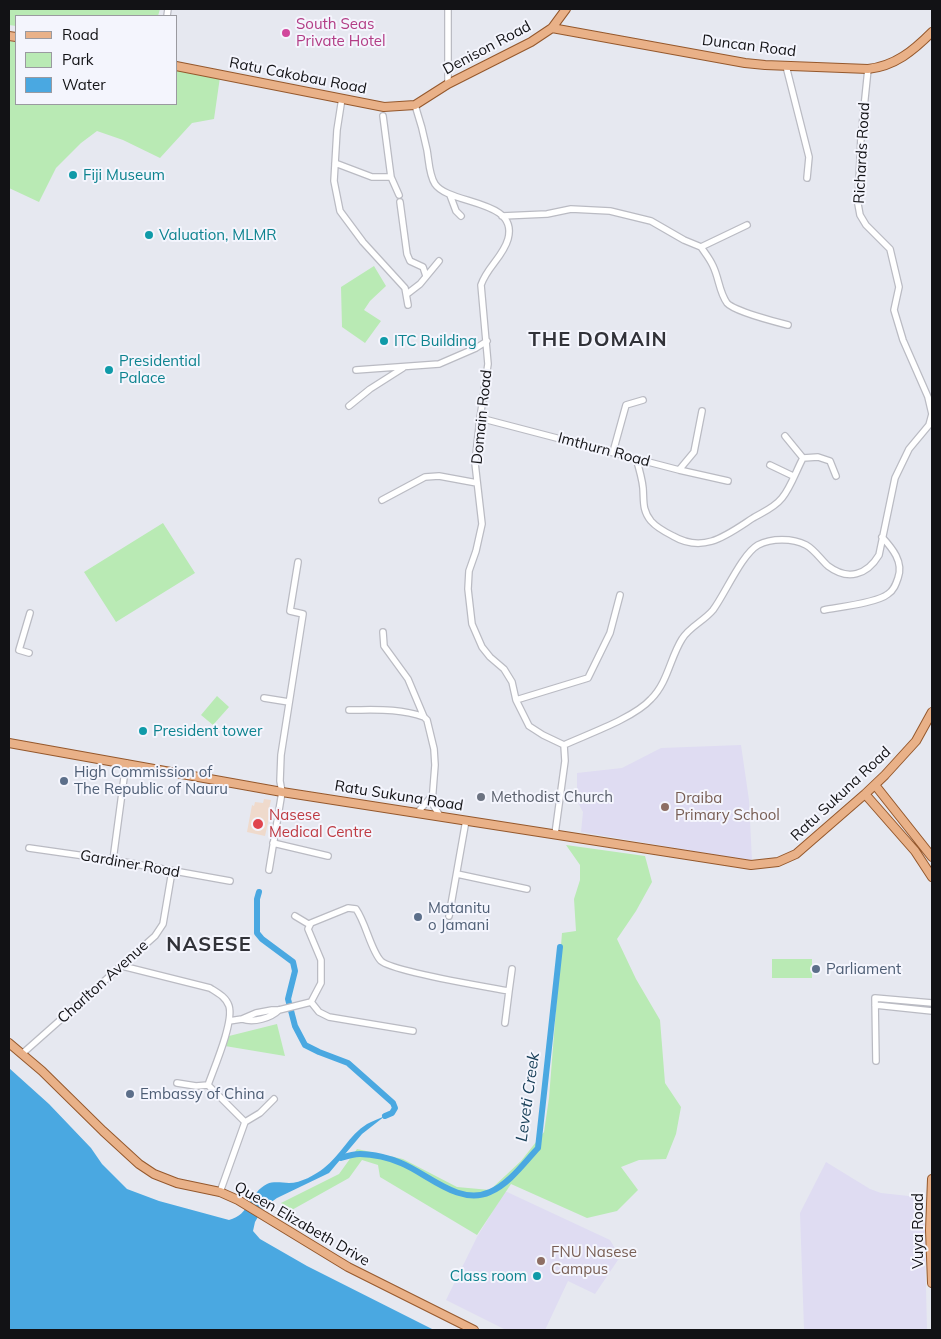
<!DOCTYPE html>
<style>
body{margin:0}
#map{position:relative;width:941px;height:1339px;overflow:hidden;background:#e6e8f0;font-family:Mulish,sans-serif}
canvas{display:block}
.frame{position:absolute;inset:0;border:10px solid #121215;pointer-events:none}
.legend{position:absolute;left:15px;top:15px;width:162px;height:90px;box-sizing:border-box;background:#f4f5fd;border:1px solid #9a9aa0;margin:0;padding:6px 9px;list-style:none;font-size:15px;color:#121215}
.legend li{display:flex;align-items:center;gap:10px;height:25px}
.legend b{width:25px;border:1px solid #9a9aa0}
</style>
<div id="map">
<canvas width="941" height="1339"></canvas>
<div class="frame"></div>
<ul class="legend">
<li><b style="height:6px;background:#e9b188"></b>Road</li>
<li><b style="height:14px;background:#b9eab4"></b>Park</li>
<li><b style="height:14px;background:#4aa8e1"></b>Water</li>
</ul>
</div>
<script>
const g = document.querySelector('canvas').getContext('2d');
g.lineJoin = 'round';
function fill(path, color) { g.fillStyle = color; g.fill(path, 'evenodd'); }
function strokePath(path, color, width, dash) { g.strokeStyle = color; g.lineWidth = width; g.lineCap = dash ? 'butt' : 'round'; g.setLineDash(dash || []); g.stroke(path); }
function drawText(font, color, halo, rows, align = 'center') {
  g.font = font + ' Mulish,sans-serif'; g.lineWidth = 4; g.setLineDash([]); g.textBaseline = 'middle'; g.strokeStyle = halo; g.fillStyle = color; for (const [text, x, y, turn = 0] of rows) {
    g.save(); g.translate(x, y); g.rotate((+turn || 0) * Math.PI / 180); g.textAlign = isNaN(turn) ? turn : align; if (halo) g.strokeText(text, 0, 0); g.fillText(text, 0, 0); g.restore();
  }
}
fill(new Path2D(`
 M741,745L749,800L752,861L581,832L583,812L577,801V773L622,768L661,748Z
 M826,1162L870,1189L881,1193L918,1197L924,1203L927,1330H748L804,1329L800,1213Z
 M505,1191L610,1240L620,1257L595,1294L568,1281L545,1330H506L446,1300L477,1237Z`), '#dfdcf2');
fill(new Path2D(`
 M264,799L271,800L269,809H271L265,836L247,832L252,805L254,806L255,802L263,803Z`), '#efdacc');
fill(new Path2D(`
 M9,9H160L158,16H16V26L9,25Z
 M9,41L16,42V104H176V70L220,77L214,119L192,123L160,158L123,140L97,131L81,143L56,168L39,202L9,188Z
 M374,266L386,286L370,301L364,310L381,321L365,343L342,327L341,287Z
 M163,523L195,573L116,622L84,572Z
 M217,696L229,707L213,725L201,715Z
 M566,845L645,856L652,882L636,911L617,939L636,979L660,1020L665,1083L681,1107L676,1134L666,1159L639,1160L621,1167L638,1190L617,1211L587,1218L511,1184L477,1235L380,1177L378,1165L362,1160L349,1178L290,1211L281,1203L339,1174L357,1149L403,1159L457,1187L490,1190L521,1161L544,1132L549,1098L562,933L576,931L574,899L580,880V865Z
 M772,959H812V978H772Z
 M277,1024L285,1056L225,1046L229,1036Z`), '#b9eab4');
fill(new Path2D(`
 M9,1068L49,1104L91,1148L102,1164L127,1189L159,1201L229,1220C250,1215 250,1192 267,1184C274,1181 282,1183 289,1183C301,1183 315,1175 324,1168C340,1156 349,1135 367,1124C372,1121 379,1119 385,1116L362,1134L329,1173L277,1198L263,1208L255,1222L253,1231L260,1239L307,1266L434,1330H9Z`), '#4aa8e1');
strokePath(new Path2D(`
 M259,892L257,899V933L262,939L293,962L295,971L288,999L295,1026L305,1045L319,1052L348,1063L393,1103L395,1108L392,1113L385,1116
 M341,1158C347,1156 354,1154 360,1154C373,1154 390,1158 401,1163C428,1174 459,1206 490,1192C509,1184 524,1163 538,1148L560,947`), '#4aa8e1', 6);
const minor = new Path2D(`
 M448,9V84
 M167,16L168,9
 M786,66L809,157L807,178
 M342,98L337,130L334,181L340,211L363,242L405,288L408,305
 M415,105C420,120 424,135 427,150C429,161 429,175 435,184C449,205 519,199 508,239C503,257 487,267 481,285L488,364L480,418L475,463L482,524L476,551L469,571L468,589L472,624L482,647L490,657L504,669L512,682L516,700L529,726L543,735L564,745L565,761L555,834
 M383,116L391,177L399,195
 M335,163L372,177H391
 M450,195L456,211L461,216
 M400,202L407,254L410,261L423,267L426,276
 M502,216L547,214L571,209L610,211L651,221L684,240L701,247L747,225
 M701,247C705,253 710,259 713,266C719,278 719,292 727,303C734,311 776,322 788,325
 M407,294L420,284L439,261
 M356,370L439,364L476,348L487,341
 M349,406L370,389L403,368
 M480,418L679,470L728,481
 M613,452L626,405L643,400
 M636,458C639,468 642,478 643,488C644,501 642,510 651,521C657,528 665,532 673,536C704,554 727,535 753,518C763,512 774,508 782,498C791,487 796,471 803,458L785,436
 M803,458L818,457L830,461L836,476
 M770,465L793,476
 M679,470L694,452L702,411
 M382,500L425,477L439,476L477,483
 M824,610C839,607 877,603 888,594C894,590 896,584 898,578C904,562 892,548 882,537
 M383,632L384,646L408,679L424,717L427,720L434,749L435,765L432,803L440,816
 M29,653L19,650L30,613
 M264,698L289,702
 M516,700L588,678L610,633L620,595
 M349,710C375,710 399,708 424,717
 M564,745C588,734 634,718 651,699C668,682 670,658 682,639C689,627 704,621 713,610C725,594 742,554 758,545C771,538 793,538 806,545C815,550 821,560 828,566C848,581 867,575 879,555L895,478L909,449L929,425L932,414L928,397L903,340L894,310L899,287L890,249L866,225L860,215L858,204L861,137L868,69
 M417,813L432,796
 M273,843L328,856
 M29,848L113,860L230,881
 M113,860L126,763
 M269,870L282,792L280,781L281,755L303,614L290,611L298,562
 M457,874L527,889
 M295,916L310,925
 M449,916L466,820
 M122,966L210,988C218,993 226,997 229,1006C234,1022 214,1068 208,1085
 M311,1002L319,1012L329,1017L413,1031
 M875,1005L932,1011
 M242,1019C254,1023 271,1018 279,1010
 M229,1021L242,1019L256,1013L272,1010H279L311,1002L321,983V960L308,929L311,923L348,908L356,909C366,923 371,951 381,961C394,972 487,987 509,991L512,969
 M505,1023L509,991
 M23,1053L155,936L163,924L172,871
 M876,1061L875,998L932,1003
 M177,1083L196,1086L208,1085L245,1122L220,1192
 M245,1122L260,1113L274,1099`);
const major = new Path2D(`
 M552,28L745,63L765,65L868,69C895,66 913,51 932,32
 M9,36L16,37
 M176,66L384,107L415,105L448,84L531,42L552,28L566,9
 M9,743L282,792L751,865L778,862L796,854L865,794L885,775L916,741L932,712
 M875,785L932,857
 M865,794L915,851L932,877
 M9,1043L42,1071L103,1131L139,1164L154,1174L177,1183L220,1192L238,1200L348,1267L474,1330
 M932,1179L930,1230L932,1283`);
strokePath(minor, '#babbc3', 8);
strokePath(major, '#95582c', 10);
strokePath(minor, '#fff', 5.5);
strokePath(major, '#e9b188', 8);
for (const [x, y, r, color] of [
 [286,33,5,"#d1479c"],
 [73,175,5,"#0f9aa8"],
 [149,235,5,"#0f9aa8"],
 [384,341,5,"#0f9aa8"],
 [109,370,5,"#0f9aa8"],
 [143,731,5,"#0f9aa8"],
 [64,781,5,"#5c6f8a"],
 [481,797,5,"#6b7280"],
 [665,807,5,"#8d6e63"],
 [258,824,6,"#e0444e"],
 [418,917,5,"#5c6f8a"],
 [816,969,5,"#5c6f8a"],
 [130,1094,5,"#5c6f8a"],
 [541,1261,5,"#8d6e63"],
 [537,1276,5,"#0f9aa8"]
]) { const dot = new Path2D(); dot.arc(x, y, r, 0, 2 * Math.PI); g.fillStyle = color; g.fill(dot); strokePath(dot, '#f4f5fd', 2); }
drawText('15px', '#b23c85', '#f4f5fd', [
 ["South Seas",296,24],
 ["Private Hotel",296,41]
], 'left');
drawText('15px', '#121215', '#f4f5fd', [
 ["Duncan Road",749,46,7],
 ["Denison Road",487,48,-28],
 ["Ratu Cakobau Road",298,76,11],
 ["Richards Road",862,153,-87],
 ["Domain Road",482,417,-84],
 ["Imthurn Road",604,450,15],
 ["Ratu Sukuna Road",841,794,-43],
 ["Ratu Sukuna Road",399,796,9],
 ["Gardiner Road",130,864,10],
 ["Charlton Avenue",103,982,-42],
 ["Queen Elizabeth Drive",302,1224,30],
 ["Vuya Road",918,1231,-90]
]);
drawText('15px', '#0d838f', '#f4f5fd', [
 ["Fiji Museum",83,175],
 ["Valuation, MLMR",159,235],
 ["ITC Building",394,341],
 ["Presidential",119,361],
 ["Palace",119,378],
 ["President tower",153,731],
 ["Class room",527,1276,"right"]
], 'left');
drawText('15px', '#4e5e75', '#f4f5fd', [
 ["High Commission of",74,772],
 ["The Republic of Nauru",74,789],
 ["Matanitu",428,908],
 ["o Jamani",428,925],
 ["Parliament",826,969],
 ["Embassy of China",140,1094]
], 'left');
drawText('15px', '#5b616d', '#f4f5fd', [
 ["Methodist Church",491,797]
], 'left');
drawText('15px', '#785e54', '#f4f5fd', [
 ["Draiba",675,798],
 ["Primary School",675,815],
 ["FNU Nasese",551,1252],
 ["Campus",551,1269]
], 'left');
drawText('15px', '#be3a42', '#f4f5fd', [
 ["Nasese",269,815],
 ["Medical Centre",269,832]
], 'left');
drawText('italic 16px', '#194059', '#f4f5fd', [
 ["Leveti Creek",528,1097,-82]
]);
g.letterSpacing = '1px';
drawText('bold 20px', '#313238', '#f4f5fd', [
 ["THE DOMAIN",598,340],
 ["NASESE",209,945]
]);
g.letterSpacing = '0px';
</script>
